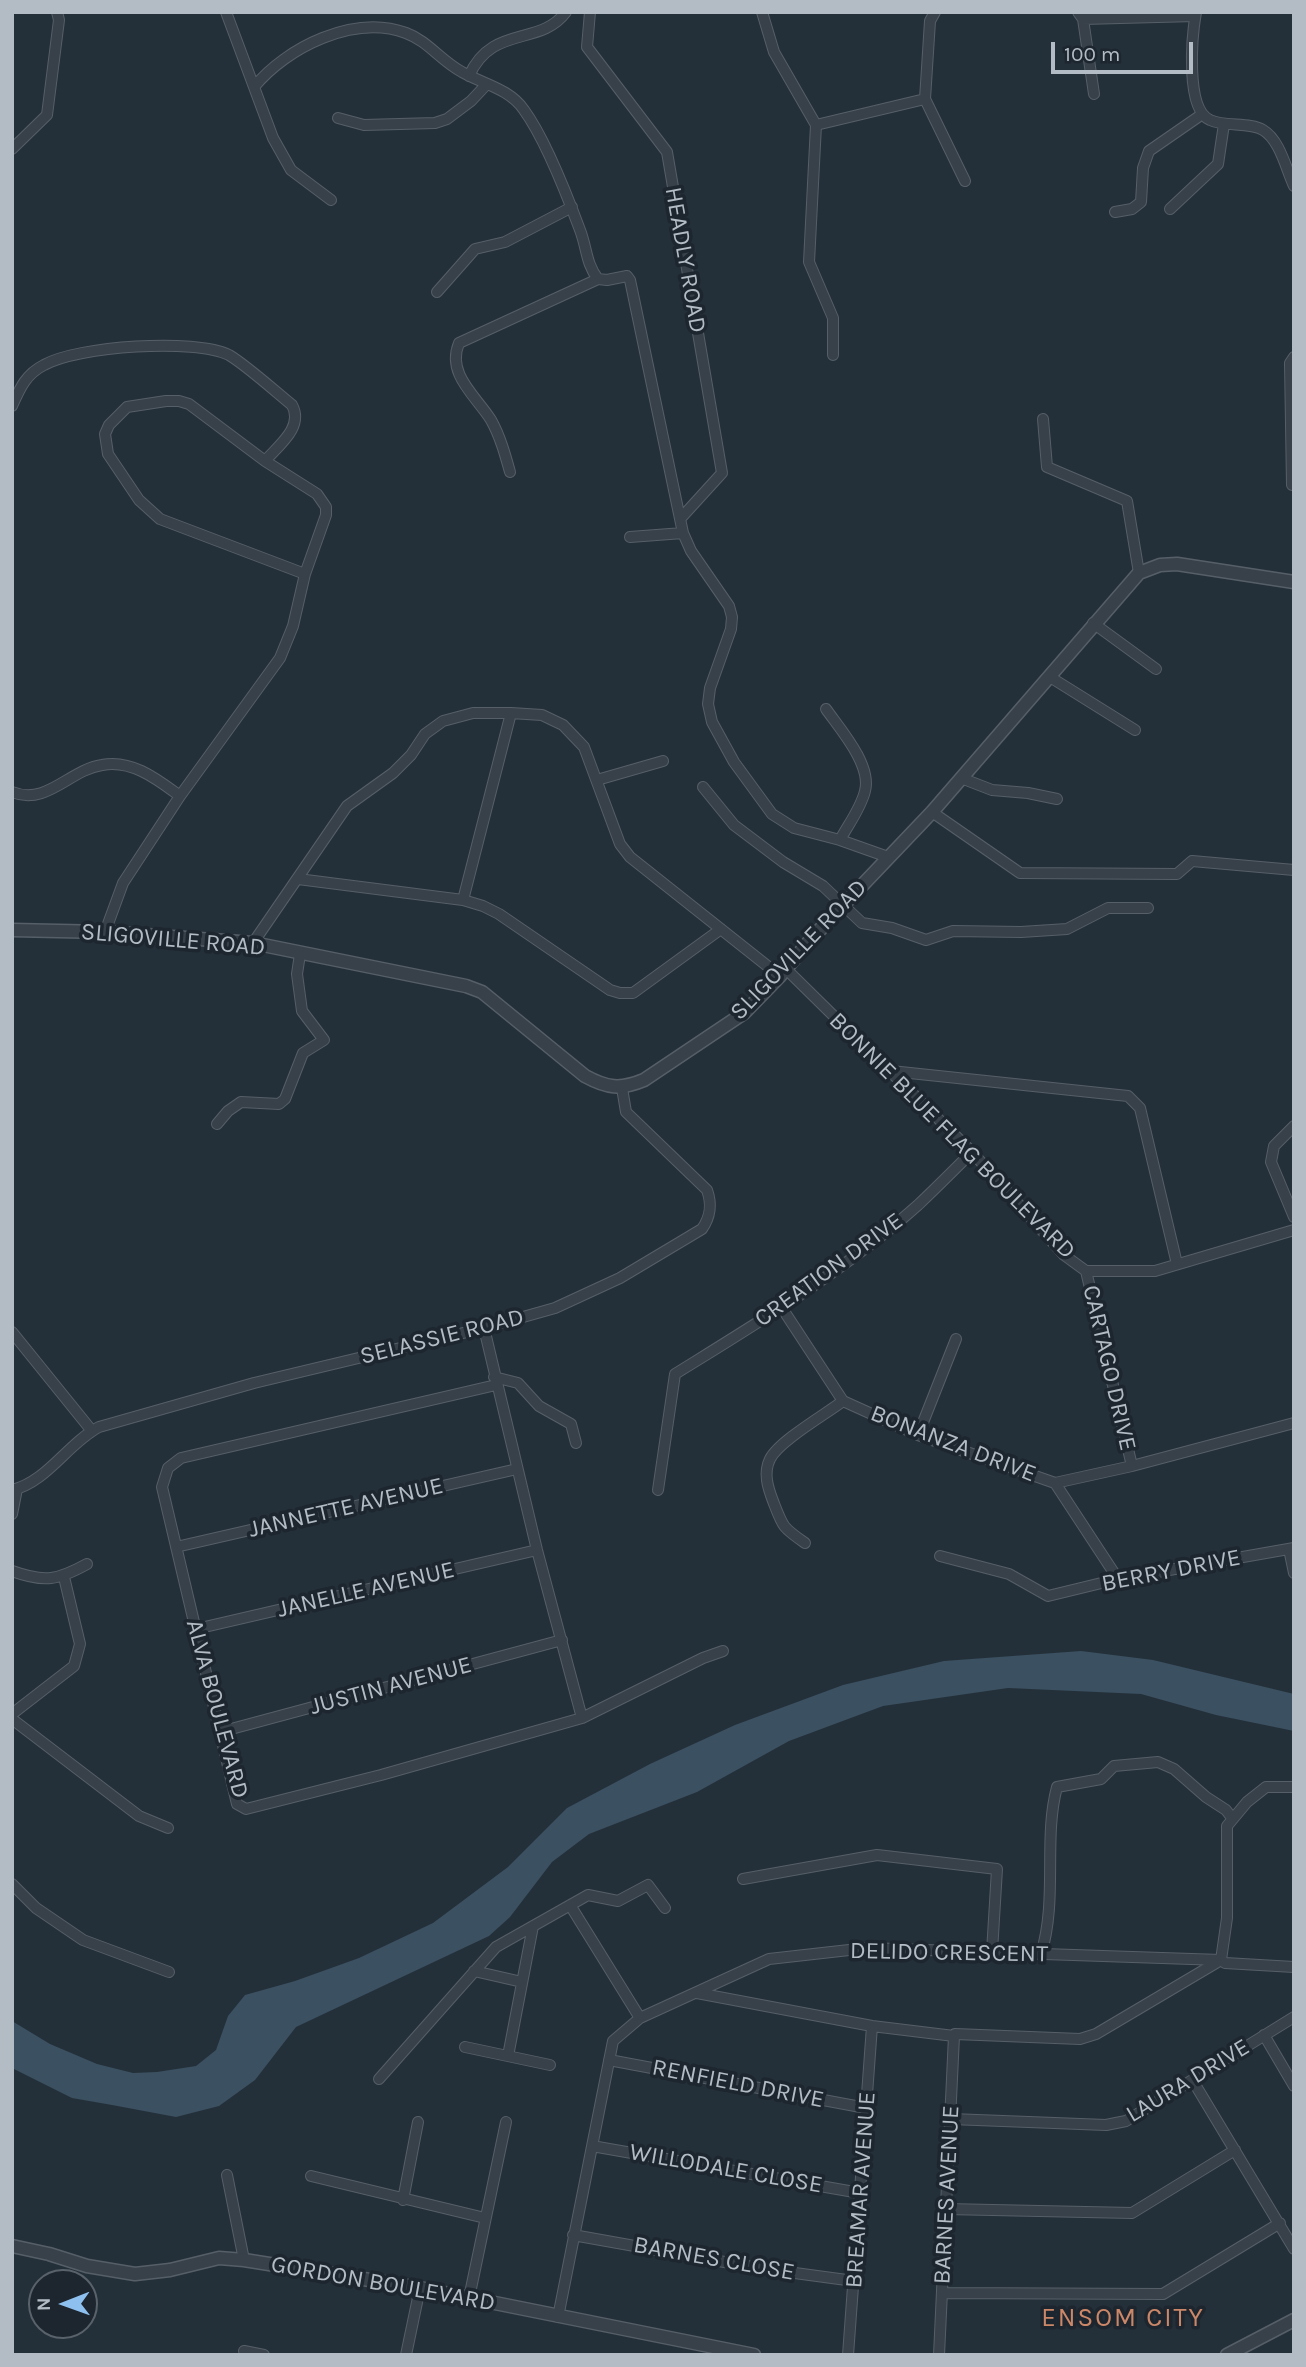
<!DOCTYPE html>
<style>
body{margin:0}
#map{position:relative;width:1306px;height:2367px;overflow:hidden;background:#243039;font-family:Karla,sans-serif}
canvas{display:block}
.frame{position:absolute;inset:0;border:14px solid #b3bcc5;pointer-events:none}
.north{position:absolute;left:28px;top:2269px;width:70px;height:70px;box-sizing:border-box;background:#1d262f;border:2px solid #59626b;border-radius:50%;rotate:269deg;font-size:19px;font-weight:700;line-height:28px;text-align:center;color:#b3bcc5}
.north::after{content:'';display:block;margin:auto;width:24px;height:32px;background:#8ec0ef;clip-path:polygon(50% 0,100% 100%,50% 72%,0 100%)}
.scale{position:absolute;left:1051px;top:42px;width:142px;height:32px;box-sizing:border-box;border:4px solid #b3bcc5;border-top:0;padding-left:9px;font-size:21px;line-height:24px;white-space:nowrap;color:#b3bcc5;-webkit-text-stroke:5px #1d262f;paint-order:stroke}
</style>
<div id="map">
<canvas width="1306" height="2367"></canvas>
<div class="frame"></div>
<div class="north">N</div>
<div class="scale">100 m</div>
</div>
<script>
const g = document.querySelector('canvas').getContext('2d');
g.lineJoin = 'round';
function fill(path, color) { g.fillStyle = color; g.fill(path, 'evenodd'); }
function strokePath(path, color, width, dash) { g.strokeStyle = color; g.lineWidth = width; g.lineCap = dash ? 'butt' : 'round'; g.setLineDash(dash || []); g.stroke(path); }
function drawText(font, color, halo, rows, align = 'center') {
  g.font = font + ' Karla,sans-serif'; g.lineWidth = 7; g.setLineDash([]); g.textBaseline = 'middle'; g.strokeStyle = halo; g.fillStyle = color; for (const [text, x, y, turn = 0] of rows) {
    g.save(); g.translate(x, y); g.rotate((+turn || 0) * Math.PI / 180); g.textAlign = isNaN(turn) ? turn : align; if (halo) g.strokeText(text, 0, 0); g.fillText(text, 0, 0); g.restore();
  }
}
fill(new Path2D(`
 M1081,1651L1153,1660L1294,1694V1731L1216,1715L1141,1694L1008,1688L883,1706L789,1741L697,1792L589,1834L552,1862L510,1917L489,1936L296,2027L255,2080L219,2106L176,2117L112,2105L72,2098L12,2068V2021L50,2044L97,2064L133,2073L157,2072L196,2066L216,2050L228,2016L245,1995L295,1981L359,1958L433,1923L508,1867L567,1808L650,1764L735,1725L843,1685L944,1661Z`), '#3b5061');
const minor = new Path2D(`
 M226,12L273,138L291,170L331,200
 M590,12L587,47L667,152L722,473L681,518
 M762,12L774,52L816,125L809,262L833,318V355
 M935,12L930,21L925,99L965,181
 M1078,12L1083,19L1195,16
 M1196,12C1192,35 1185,109 1210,120C1224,127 1250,122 1263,130C1280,140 1286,169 1294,186
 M1083,19L1094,94
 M469,76C492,24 540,47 566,12
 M254,87C287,47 354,14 406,33C428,41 441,61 462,72C483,84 510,89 524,110C546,140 567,195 580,230C587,248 586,264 598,279L607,280L627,276L630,280L683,533L691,551L729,606L732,617L731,629L710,688L708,704L712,722L734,762L772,814L794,828L840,840L888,857
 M338,118L364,125L435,123L447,119L471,101L486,85
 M816,125L925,99
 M12,149L47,115L59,20L57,12
 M1170,209L1218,164L1224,124
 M1115,212L1132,209L1141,202L1143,168L1149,151L1201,115
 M437,292L475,249L505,242L572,207
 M12,406C20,388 26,374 44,365C77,346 195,338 229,355C246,365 276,392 292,405C304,427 279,445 265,461
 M1043,419L1047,467L1127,501L1139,573
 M510,472C505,454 500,436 491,420C476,396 446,374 459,343L598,279
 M1292,485L1290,363L1294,357
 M630,537L683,533
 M1093,623L1156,669
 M1050,677L1135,730
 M826,709C840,729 872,765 865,791C861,808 848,825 840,840
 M961,778L992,790L1028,793L1057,799
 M597,780L663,761
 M703,787L734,825L783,862L823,886L862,923L892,928L926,940L953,931L1021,932L1067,929L1108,908H1148
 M12,792C47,806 69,770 102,765C132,759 158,780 180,796
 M932,812L1020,873L1177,874L1192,861L1294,870
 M298,879L463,900L483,906L499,914L610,990L620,993H633L721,929
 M463,900L511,713
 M105,932L123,883L180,796L280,658L293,626L305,574L326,515V507L317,494L265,461L189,404L179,401H166L127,407L109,425L105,434L108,454L139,500L160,519L305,574
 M253,943L347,806L393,773L411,755L425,734L443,721L473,713H511L542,715L563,725L584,747L620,844L630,857L780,976
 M786,969L972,1152L1064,1255L1086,1271H1155L1294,1230
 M891,1071L1128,1096L1140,1108L1177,1264
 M217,1124L228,1111L241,1102L279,1104L285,1099L303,1053L324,1040L302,1011L297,974L300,954
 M1294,1126L1274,1146L1271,1162L1294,1217
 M1086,1271L1132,1466
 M782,1308L843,1401L918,1435L1055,1483L1132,1466L1294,1423
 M484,1328L537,1550L582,1718
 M12,1332L92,1431
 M494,1377L518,1383L539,1406L571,1424L576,1443
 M496,1385L181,1458L168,1468L162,1487L237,1804L246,1809L381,1775L582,1718L703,1658L723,1651
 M918,1435L956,1339
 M1055,1483L1118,1579
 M12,1490C47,1482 68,1443 99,1427L254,1383L484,1328L555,1308L620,1278L702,1229C711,1216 712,1204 707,1190L626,1112L622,1088
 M658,1490L675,1374C759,1322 844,1271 918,1205C936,1188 954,1170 972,1152
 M12,1514L17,1489
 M805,1543C782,1527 783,1527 773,1501C768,1488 763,1473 770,1459C779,1441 826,1414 843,1401
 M176,1547L517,1469
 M1289,1549L1294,1573
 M940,1556L1009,1574L1048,1596L1118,1579L1294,1548
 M12,1571C45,1583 58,1580 87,1564
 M196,1629L537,1550
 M12,1714L74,1666L80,1644L64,1577
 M12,1719L139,1816L168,1828
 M220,1732L562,1640
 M743,1879L877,1855L997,1869L992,1952
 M12,1884L36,1908L83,1940L169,1972
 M570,1905L640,2018
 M1041,1954C1058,1899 1043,1839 1057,1787L1101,1779L1114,1766L1158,1762L1174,1769L1206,1797L1226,1810L1232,1818
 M474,1971L522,1982
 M697,1993L872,2026L954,2036L955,2034L1080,2039L1096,2034L1221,1960L1227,1918V1826L1247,1802L1266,1787H1294
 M1264,2035L1294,2086
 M465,2047L550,2065
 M508,2056L533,1926
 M609,2060L866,2108
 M379,2079L496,1947L588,1895L618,1901L648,1885L665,1908
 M1193,2081L1294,2249
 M951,2119L1106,2125L1126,2121L1294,2017
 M592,2146L860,2193
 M227,2175L244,2260
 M311,2176L485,2218
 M403,2200L418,2122
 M946,2209L1132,2213L1235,2150
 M573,2235L758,2268L854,2281
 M942,2293L1163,2294L1280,2223
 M469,2298L506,2122
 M558,2317L613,2041L640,2018L769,1959L867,1948L1221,1960L1225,1963L1294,1967
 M244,2351L264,2355
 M406,2355L420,2288
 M848,2355L872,2026
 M939,2355L954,2036`);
const tertiary = new Path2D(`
 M12,930L105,932L253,943L466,986L482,992L585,1076C607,1088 620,1090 644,1080L744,1013L780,976L812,938L932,812L1139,573L1160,565L1177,564L1294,582
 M12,2246L49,2254L87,2266L135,2274L170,2270L219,2258L244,2260L420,2288L754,2355
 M1227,2355L1294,2320`);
strokePath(minor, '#565f68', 12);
strokePath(tertiary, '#565f68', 15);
strokePath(minor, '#38414a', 10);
strokePath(tertiary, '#38414a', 12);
drawText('24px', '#b3bcc5', '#1d262f', [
 ["HEADLY ROAD",685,260,80],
 ["SLIGOVILLE ROAD",173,940,5],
 ["SLIGOVILLE ROAD",799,950,-46],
 ["BONNIE BLUE FLAG BOULEVARD",952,1136,45],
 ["CREATION DRIVE",829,1270,-36],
 ["SELASSIE ROAD",442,1337,-14],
 ["CARTAGO DRIVE",1109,1368,77],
 ["BONANZA DRIVE",953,1444,21],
 ["JANNETTE AVENUE",346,1508,-13],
 ["BERRY DRIVE",1171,1571,-11],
 ["JANELLE AVENUE",366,1590,-13],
 ["JUSTIN AVENUE",391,1686,-15],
 ["ALVA BOULEVARD",217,1709,75],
 ["DELIDO CRESCENT",949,1953,1],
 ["LAURA DRIVE",1188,2081,-31],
 ["RENFIELD DRIVE",738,2084,11],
 ["WILLODALE CLOSE",726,2169,10],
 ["BREAMAR AVENUE",861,2190,-86],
 ["BARNES AVENUE",947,2195,-87],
 ["BARNES CLOSE",714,2259,10],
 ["GORDON BOULEVARD",383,2284,10]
]);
g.letterSpacing = '2px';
drawText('26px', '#cb8768', '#1d262f', [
 ["ENSOM CITY",1123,2319]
]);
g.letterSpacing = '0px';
</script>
